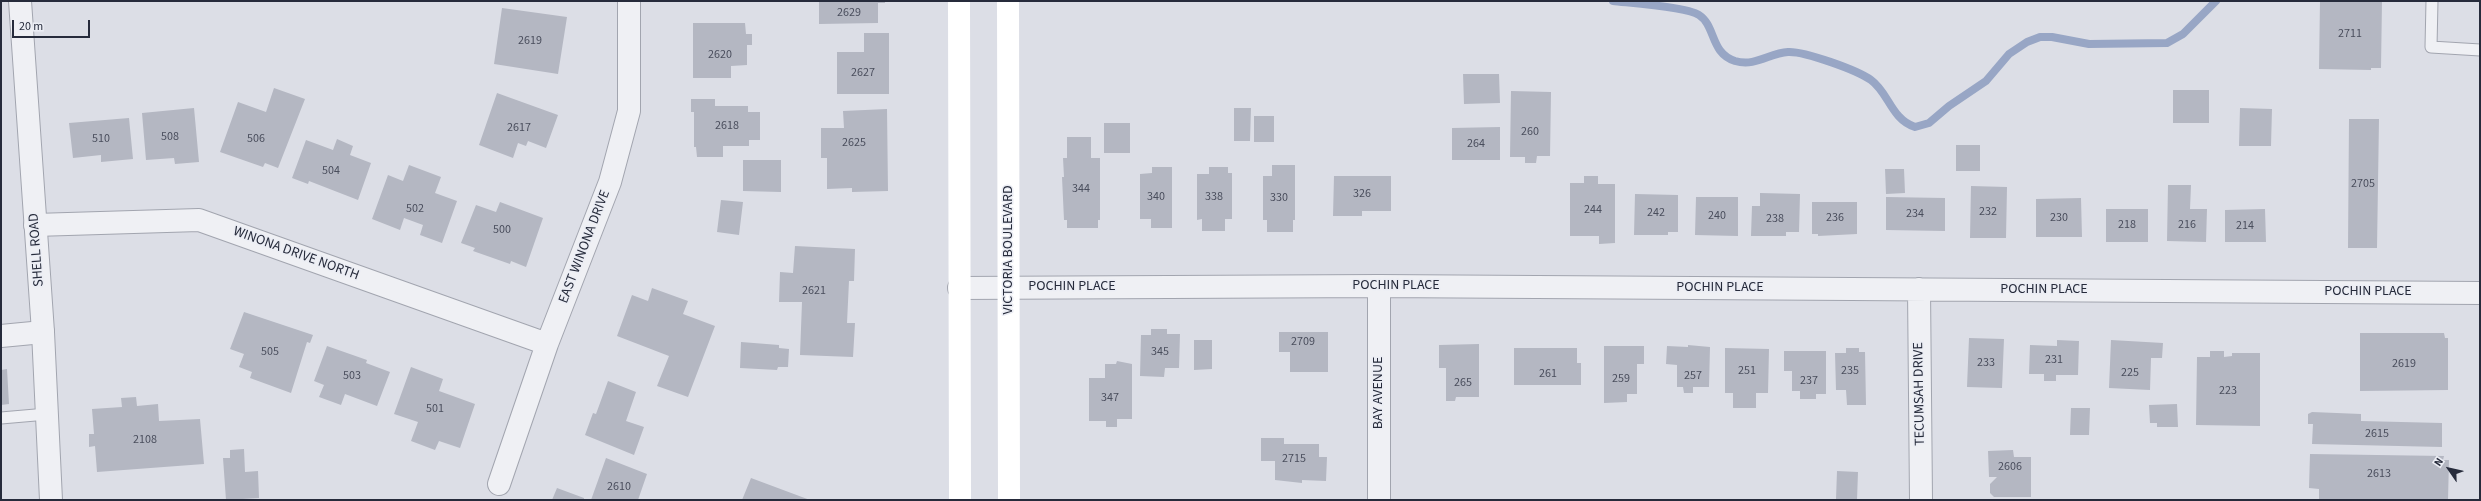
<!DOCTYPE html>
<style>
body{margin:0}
#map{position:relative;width:2481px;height:501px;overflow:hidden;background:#dcdee6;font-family:"Source Sans 3",sans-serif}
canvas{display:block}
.frame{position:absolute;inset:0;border:2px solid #262b3b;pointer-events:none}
.north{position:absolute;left:2429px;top:449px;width:40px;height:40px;-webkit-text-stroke:3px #ebedf4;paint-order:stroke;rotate:304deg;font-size:11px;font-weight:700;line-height:16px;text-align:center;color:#262b3b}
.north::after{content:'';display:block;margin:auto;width:14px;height:18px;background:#262b3b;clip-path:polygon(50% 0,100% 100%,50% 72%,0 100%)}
.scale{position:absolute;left:12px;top:20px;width:78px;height:18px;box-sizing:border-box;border:2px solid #262b3b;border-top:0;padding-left:5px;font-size:12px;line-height:14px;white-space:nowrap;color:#262b3b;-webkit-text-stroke:3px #ebedf4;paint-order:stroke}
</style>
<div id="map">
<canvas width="2481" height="501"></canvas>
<div class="frame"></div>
<div class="north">N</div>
<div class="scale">20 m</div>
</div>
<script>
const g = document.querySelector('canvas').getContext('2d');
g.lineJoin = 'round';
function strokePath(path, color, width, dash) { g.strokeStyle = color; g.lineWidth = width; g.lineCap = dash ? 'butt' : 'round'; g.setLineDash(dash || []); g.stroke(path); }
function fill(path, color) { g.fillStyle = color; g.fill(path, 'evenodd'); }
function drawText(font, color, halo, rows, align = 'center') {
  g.font = font + ' "Source Sans 3",sans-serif'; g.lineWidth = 3; g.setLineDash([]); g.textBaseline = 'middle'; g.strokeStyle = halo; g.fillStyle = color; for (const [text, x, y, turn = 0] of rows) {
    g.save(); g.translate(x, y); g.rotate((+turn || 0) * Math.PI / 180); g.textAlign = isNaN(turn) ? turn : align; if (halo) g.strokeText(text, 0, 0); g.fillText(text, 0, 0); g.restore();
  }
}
strokePath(new Path2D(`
 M1613,1C1630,3 1688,7 1699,15C1716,26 1710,53 1735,61C1756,67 1769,53 1788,52C1804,51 1857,70 1871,80C1889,93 1891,119 1915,127L1929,123L1949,106L1986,81L2009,54L2027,42L2040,37H2052L2089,44L2167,43L2183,34L2216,1`), '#98a6c5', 8);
fill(new Path2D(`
 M819,1H885V3H878V23L819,24Z
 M2320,1H2382L2381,68H2371V70L2319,69Z
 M502,8L567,17L558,74L494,64Z
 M693,23H745L746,34H752V45H747V65L731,66V78H693Z
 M864,33H889V94H837V52H864Z
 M1463,74H1499L1500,103L1464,104Z
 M274,88L305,99L278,168L265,163L263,167L220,152L238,102L266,112Z
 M2173,90H2209V123H2173Z
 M1511,91L1551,92L1550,156H1537L1536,163H1525V157H1510Z
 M497,93L558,115L546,148L528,141L526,146L518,143L513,158L479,145Z
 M691,99H715V106H748V112H760V140H749V146H723V157H697L696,147H694V112H691Z
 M194,108L199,162L175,164L174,158L146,160L142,113Z
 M1234,108H1251L1250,141H1234Z
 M2240,108L2272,109L2271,146H2239Z
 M887,109L888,191L852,192V188L827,189V158H821V128H844L843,111Z
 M1254,116H1274V142H1254Z
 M129,118L133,159L101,162V155L73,158L69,123Z
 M2349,119H2379L2377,248H2348Z
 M1104,123H1130V153H1104Z
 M1500,127V160H1452V128Z
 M1067,137H1091V158H1100V220H1098V228H1067V220H1064L1062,177H1064L1063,158H1067Z
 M337,139L353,146L350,155L371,163L358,200L309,181L308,184L292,178L306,140L333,150Z
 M1956,145H1980V171H1956Z
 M743,160H781V192L743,191Z
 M409,165L441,177L435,193L457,201L442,243L420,235L423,225L404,218L400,230L372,219L388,175L403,181Z
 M1272,165H1295V220H1293V232H1267V220H1263V176H1272Z
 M1152,167H1172V228H1151V219H1140V174L1152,173Z
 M1209,167H1228V173H1232V219H1225V231H1202V219L1197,220V174H1209Z
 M1885,169H1904L1905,193L1886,194Z
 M1334,176H1391V211H1362V216H1333Z
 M1584,176H1598V184H1615V243L1599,244V236H1570V183H1584Z
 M2168,185H2191L2190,209H2207L2206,242L2167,241Z
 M1971,186L2007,187L2006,238H1970Z
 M1760,193L1800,194L1799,232H1786V236H1751L1752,206H1760Z
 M1635,194L1678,195V232H1668V235H1634Z
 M1696,197H1738V236L1695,235Z
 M1886,197L1945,198V231L1886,230Z
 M2081,198L2082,237H2036V199Z
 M721,200L743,202L739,235L717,232Z
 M500,202L543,218L526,267L511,261L510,264L473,251L475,248L461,243L476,205L496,212Z
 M1812,202H1857V234L1818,236V234H1812Z
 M2106,209H2148V242H2106Z
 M2265,209L2266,242H2225V210Z
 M795,246L855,249L854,281H849L847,323H855L853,357L800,355L802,302H779L780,272L793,273Z
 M652,288L688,301L683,314L715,326L688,397L657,386L669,356L617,336L632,295L648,301Z
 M244,312L313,335L310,343L307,342L291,393L250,378L252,372L239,367L244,354L230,349Z
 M1151,329H1167V334H1180L1179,368H1165L1164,377L1140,376L1141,335H1151Z
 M1279,332H1328V372H1290V352H1279Z
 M2360,333H2444L2445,338H2448V390L2360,391Z
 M1969,338L2004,339L2002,388L1967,387Z
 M1194,340H1212V369L1194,370Z
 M2057,340L2079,341L2078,375H2056V381H2044V374H2029L2030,345L2057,346Z
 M2111,340L2163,343L2162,358H2151L2150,390L2109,388Z
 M741,342L779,345V348L789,349L788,367H778L777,370L740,368Z
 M1479,344V397H1456L1455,401H1446V368H1439V345Z
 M1688,345L1710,347L1709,387H1693V393H1684L1683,387H1677V365L1666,364L1667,346L1688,347Z
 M327,346L367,360L366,363L390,372L377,406L345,394L341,405L319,397L324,385L314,381Z
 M1604,346H1644V364H1637V394H1627V402L1604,403Z
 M1514,348H1577V363H1581V385H1514Z
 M1725,348L1769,349L1768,393H1756V408H1733V393H1725Z
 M1846,348H1859V352H1865L1866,405H1847L1846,390H1836L1835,353H1846Z
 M1784,351H1826V394H1816V399H1800V391H1792V371H1784Z
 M2210,351H2224V357L2232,356V353H2260V426L2196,425L2197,357H2210Z
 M1117,361L1132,364V419H1117V427H1106V421H1089V378H1105V364H1116Z
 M411,367L443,379L439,391L475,404L460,448L439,441L435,450L411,441L418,422L394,414Z
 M7,369L9,404L1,405V370Z
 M608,381L636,392L626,421L644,427L634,455L585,435L593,413L596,414Z
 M136,397L137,406L158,404L159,421L200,419L204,464L97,472L95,446L89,447V434H94L92,409L122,407L121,398Z
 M2177,404L2178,427H2157V423H2150L2149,405Z
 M2071,408H2090L2089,435H2070Z
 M2312,412L2361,414V421L2442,423V447L2312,444L2313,424H2308V414Z
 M1261,438H1284V444H1319V457H1327L1326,481L1302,480V483L1275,480V461H1261Z
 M244,449L245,472L258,471L259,498L226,500L223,458H230V450Z
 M2013,450L2014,457H2031V497H1994L1990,493V484L1997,477H1989L1988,451Z
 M2310,454L2444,456L2443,460H2449L2448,500H2319V489L2309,488Z
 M606,458L647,474L638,500H591Z
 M1837,471L1858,472L1857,500L1836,499Z
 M751,478L810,500H742Z
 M557,488L584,498V500H552Z`), '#b4b7c2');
const service = new Path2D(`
 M2432,1L2431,47L2480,50
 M1,418L47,414`);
const minor = new Path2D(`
 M35,225L199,220L547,344
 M1379,286V500
 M959,288L1379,286L2480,293
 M1919,289L1921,500
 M1,336L43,332
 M499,484L547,344L610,182L629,111V1`);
const tertiary = new Path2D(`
 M20,1L43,332L51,500`);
strokePath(service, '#a2a5af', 13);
strokePath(minor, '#a2a5af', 24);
strokePath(tertiary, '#a2a5af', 24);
strokePath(service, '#eff0f4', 11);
strokePath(minor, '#eff0f4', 22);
strokePath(tertiary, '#eff0f4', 22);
strokePath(new Path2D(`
 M959,1L960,500
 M1008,1L1009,500`), '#fff', 22);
drawText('12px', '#4a4e5d', null, [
 ["2629",849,13],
 ["2711",2350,34],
 ["2619",530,41],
 ["2620",720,55],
 ["2627",863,73],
 ["2618",727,126],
 ["2617",519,128],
 ["260",1530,132],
 ["508",170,137],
 ["510",101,139],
 ["506",256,139],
 ["2625",854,143],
 ["264",1476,144],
 ["504",331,171],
 ["2705",2363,184],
 ["344",1081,189],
 ["326",1362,194],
 ["340",1156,197],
 ["338",1214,197],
 ["330",1279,198],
 ["502",415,209],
 ["244",1593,210],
 ["232",1988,212],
 ["242",1656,213],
 ["234",1915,214],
 ["240",1717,216],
 ["236",1835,218],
 ["230",2059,218],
 ["238",1775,219],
 ["218",2127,225],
 ["216",2187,225],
 ["214",2245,226],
 ["500",502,230],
 ["2621",814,291],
 ["2709",1303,342],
 ["505",270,352],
 ["345",1160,352],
 ["231",2054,360],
 ["233",1986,363],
 ["2619",2404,364],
 ["251",1747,371],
 ["235",1850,371],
 ["225",2130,373],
 ["261",1548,374],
 ["503",352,376],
 ["257",1693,376],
 ["259",1621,379],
 ["237",1809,381],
 ["265",1463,383],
 ["223",2228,391],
 ["347",1110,398],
 ["501",435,409],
 ["2615",2377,434],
 ["2108",145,440],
 ["2715",1294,459],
 ["2606",2010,467],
 ["2613",2379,474],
 ["2610",619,487]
]);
drawText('14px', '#262b3b', '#ebedf4', [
 ["EAST WINONA DRIVE",585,247,-69],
 ["SHELL ROAD",37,250,-94],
 ["VICTORIA BOULEVARD",1009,250,-90],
 ["WINONA DRIVE NORTH",296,254,20],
 ["POCHIN PLACE",1396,286],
 ["POCHIN PLACE",1072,287],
 ["POCHIN PLACE",1720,288],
 ["POCHIN PLACE",2044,290],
 ["POCHIN PLACE",2368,292],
 ["BAY AVENUE",1379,393,-90],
 ["TECUMSAH DRIVE",1920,394,-91]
]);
</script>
